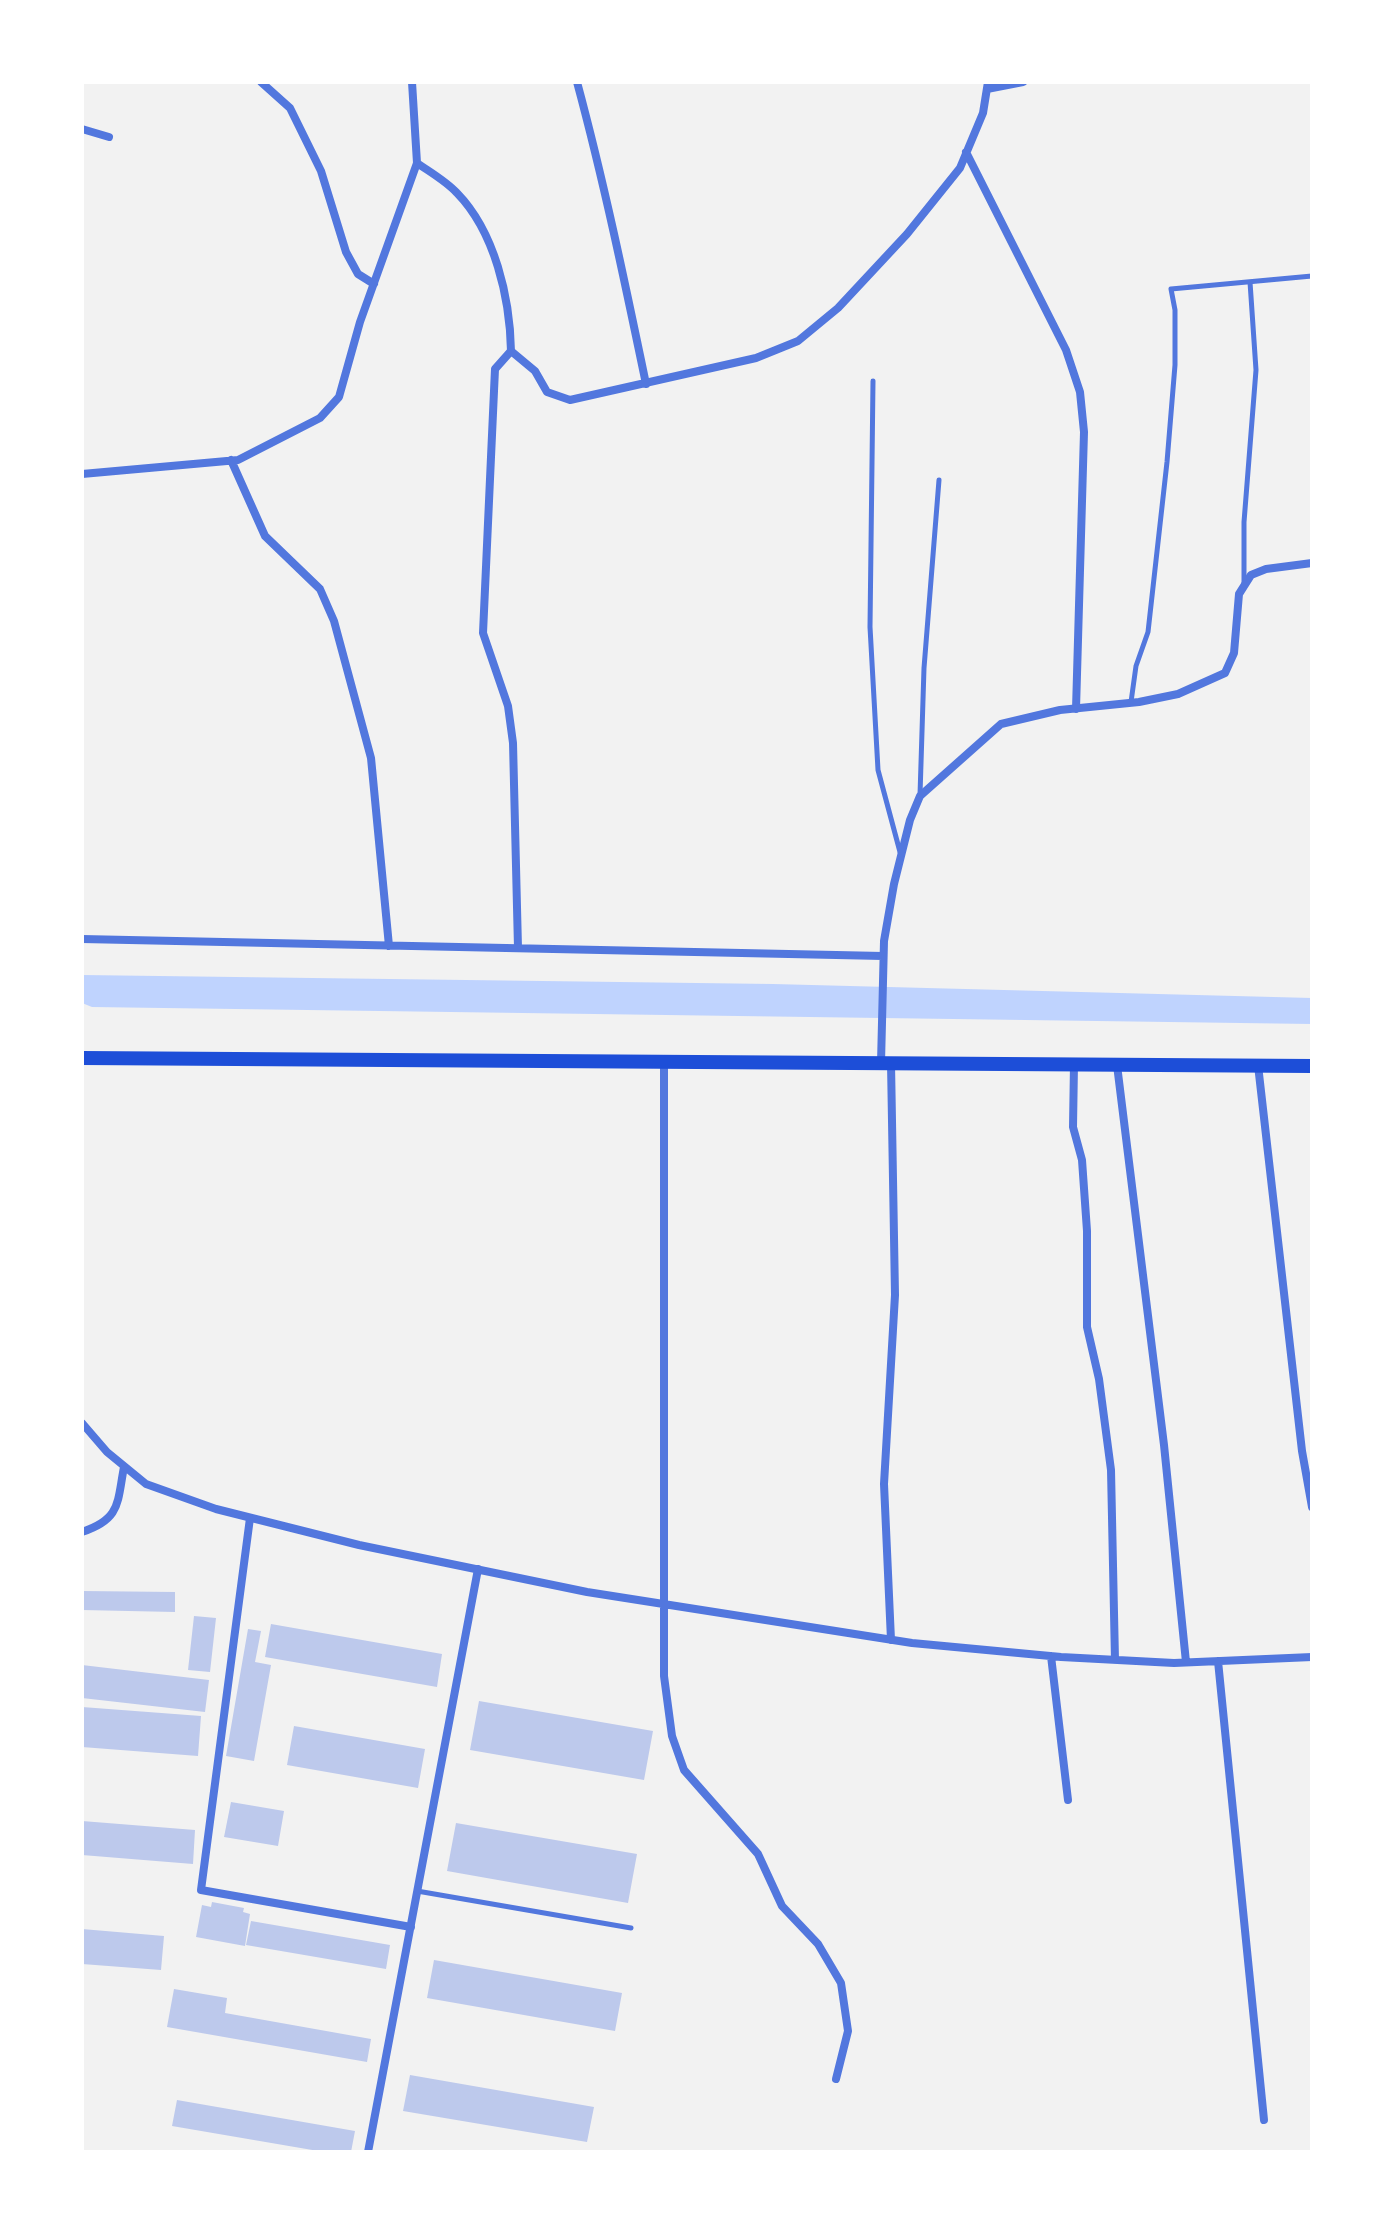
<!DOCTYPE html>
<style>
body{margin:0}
#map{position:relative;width:1394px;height:2234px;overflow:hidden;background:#f2f2f2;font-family:Manrope,sans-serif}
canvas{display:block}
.frame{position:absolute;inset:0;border:84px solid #fff;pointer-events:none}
</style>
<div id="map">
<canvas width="1394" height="2234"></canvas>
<div class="frame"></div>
</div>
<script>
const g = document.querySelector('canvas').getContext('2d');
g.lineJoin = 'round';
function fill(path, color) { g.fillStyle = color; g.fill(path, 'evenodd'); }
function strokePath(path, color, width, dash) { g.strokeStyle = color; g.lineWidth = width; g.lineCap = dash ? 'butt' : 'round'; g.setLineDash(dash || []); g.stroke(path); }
fill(new Path2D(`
 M82,975L773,984L1312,998V1024L92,1007L82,1003Z`), '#bfd3fe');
fill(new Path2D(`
 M82,1591L175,1592V1612L82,1610Z
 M194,1616L216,1618L210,1672L188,1670Z
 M271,1624L442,1654L437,1687L265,1657Z
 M248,1629L261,1631L255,1662L271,1665L254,1761L226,1756Z
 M82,1665L209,1680L205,1712L82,1698Z
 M479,1701L653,1731L644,1780L470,1750Z
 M82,1707L201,1716L198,1756L82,1747Z
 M294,1726L425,1749L418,1788L287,1765Z
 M231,1802L284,1811L278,1846L224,1837Z
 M82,1821L195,1830L193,1864L82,1855Z
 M456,1823L637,1854L628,1903L447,1871Z
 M212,1902L244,1908L243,1912L250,1914L245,1946L196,1937L202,1905L211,1907Z
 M251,1921L390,1945L386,1969L246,1945Z
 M82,1929L164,1936L161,1970L82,1964Z
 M434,1960L622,1993L615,2031L427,1998Z
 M174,1989L227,1998L225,2013L371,2039L367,2062L167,2027Z
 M410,2075L594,2107L587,2142L403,2111Z
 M177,2100L355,2131L351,2152H324L172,2126Z`), '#bdc9ec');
strokePath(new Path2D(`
 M873,381L870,627L878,770L900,852
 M1244,585V522L1256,370L1250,282
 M1131,702L1136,666L1148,632L1167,462L1175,365V310L1171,289L1312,276
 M920,795L924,668L939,480
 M417,1891L631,1928`), '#5277de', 5);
strokePath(new Path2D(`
 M261,82L290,108L321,171L346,252L358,274L374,284
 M577,82C604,182 625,283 646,384
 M987,89L1023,82
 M82,129L109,137
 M966,152L1066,350L1080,392L1084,432L1076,709
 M417,163C430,172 446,181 457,193C495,232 510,298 511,351L535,371L547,392L570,400L756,358L798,341L838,308L907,234L960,168L983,113L988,82
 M511,351L495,369L483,633L508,706L513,743L518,948
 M231,460L265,536L320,589L334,621L371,758L389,946
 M82,474L238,460L320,418L339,397L360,322L417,163L412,82
 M82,939L883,956
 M664,1062V1676L672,1736L684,1770L758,1854L782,1906L818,1944L841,1983L848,2031L836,2079
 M881,1063L884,941L894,884L910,820L920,796L1001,724L1060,710L1139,702L1178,694L1225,673L1234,653L1239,594L1251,575L1266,569L1312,563
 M1074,1064L1073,1127L1082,1160L1087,1231V1327L1099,1379L1111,1470L1115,1660
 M1117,1065L1164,1445L1186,1662
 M1258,1065L1302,1451L1312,1507
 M82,1423L107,1452L146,1484L216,1509L359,1545L587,1592L912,1643L1061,1657L1174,1663L1312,1657
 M250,1518L201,1890L411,1927
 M82,1532C121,1519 117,1503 124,1467
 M891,1640L884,1484L895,1295L891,1063
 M1051,1656L1068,1800
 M1218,1661L1264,2120
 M368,2152L478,1569`), '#5277de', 8);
strokePath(new Path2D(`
 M82,1058L1312,1066`), '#1d4ed8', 14);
</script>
